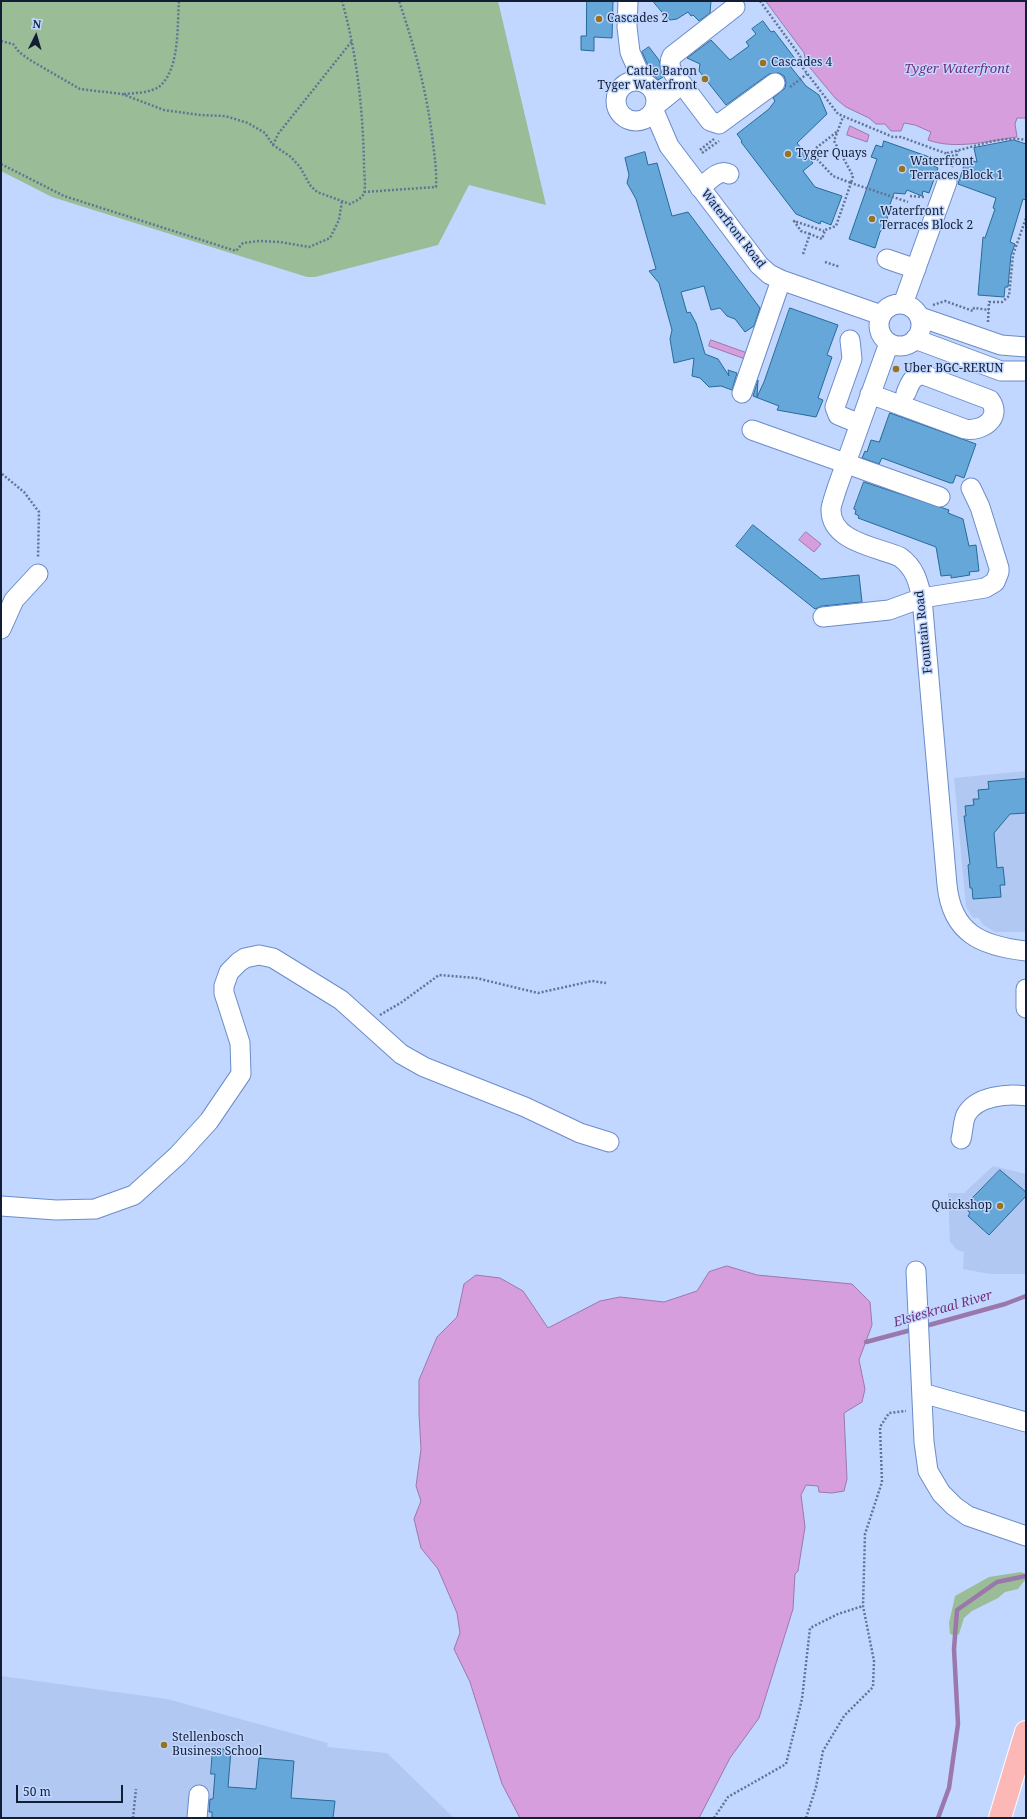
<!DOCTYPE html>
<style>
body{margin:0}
#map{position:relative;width:1027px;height:1819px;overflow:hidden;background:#c1d7ff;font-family:"Noto Serif",serif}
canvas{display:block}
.frame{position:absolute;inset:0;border:2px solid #121e36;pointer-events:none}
.north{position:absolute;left:16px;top:16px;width:40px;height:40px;-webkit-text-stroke:3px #c1d7ff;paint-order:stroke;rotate:5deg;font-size:11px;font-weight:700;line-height:16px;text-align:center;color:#121e36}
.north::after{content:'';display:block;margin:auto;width:14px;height:18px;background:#121e36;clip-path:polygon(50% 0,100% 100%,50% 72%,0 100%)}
.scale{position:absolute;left:16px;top:1785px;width:107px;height:18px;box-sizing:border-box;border:2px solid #121e36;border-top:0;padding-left:5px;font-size:12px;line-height:14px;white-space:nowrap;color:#121e36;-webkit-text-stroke:3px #c1d7ff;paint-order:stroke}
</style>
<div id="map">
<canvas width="1027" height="1819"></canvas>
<div class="frame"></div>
<div class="north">N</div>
<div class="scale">50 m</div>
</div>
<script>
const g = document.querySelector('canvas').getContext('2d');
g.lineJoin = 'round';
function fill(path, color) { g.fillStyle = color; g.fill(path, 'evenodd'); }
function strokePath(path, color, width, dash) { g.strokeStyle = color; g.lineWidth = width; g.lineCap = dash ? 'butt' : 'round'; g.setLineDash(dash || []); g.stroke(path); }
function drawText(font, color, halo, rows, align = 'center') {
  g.font = font + ' "Noto Serif",serif'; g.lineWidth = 3; g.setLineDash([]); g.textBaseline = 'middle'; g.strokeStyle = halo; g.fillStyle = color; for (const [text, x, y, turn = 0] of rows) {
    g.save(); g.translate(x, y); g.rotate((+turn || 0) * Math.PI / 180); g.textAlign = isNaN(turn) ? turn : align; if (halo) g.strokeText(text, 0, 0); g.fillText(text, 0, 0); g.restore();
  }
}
fill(new Path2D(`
 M1026,771V932H995L982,924L979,918H973L966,907L954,778Z
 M993,1166L1026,1174V1274H990L963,1269L964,1252L957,1250L950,1242L948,1193H964Z
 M1,1676L167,1699L328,1743L327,1747L387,1753L454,1818H1Z`), '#b1c8f2');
fill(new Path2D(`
 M1,1H498L546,205L469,185L438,245L315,277H307L52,197L1,171Z
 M1021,1572L1026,1574V1579L1018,1589L1005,1592L998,1598L972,1611L964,1618L959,1634L955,1636L950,1634L949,1623L955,1596L989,1577Z`), '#9abd97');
const water = new Path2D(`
 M766,1H1026V118H1017L1015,124L1017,137C988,141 956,150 928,140L931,132L915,125L904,123L901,131H891L885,124H876L869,118L846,107L836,99L806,63L804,53Z
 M850,126L869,135L867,142L847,135Z
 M711,340L750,354L748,360L709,346Z
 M806,532L821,544L814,552L799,540Z
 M727,1266L757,1275L852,1284L870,1302L872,1325L859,1360L865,1389L862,1402L844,1413L847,1479L844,1491L832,1493L819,1492L818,1486L806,1485L801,1495L805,1527L798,1571L795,1574L793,1609L759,1718L730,1758L699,1818H520L502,1784L470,1682L454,1649L460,1633L457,1613L438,1569L421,1548L414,1519L421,1501L416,1486L421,1449L419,1414V1380L437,1337L457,1317L464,1284L476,1275L500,1278L523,1291L548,1328L600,1301L620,1297L664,1302L697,1291L709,1272Z`);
fill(water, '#d69edd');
strokePath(water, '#9b78ab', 1);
strokePath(new Path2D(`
 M922,1327L1005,1304L1026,1296
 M866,1342L915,1329
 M938,1818L949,1788L958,1724L954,1649L957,1610L997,1582L1026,1576`), '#9b78ab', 4.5);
const building = new Path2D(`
 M587,1H613L612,38L594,37V51L581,50V36H586Z
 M653,1H711L710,13L699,21L693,15L691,16L688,12L677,19L670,20L667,18Z
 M763,21L771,32L774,31L796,60L790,66L806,86L819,95L827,114L797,143L813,163L803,171L815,187L842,196L831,225L821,221L820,224L796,214L741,142L742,141L737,134L769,109L775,101L773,98L785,88L786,82L784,76L779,73L769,74L726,105L699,71L700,64L687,58L711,40L730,60L749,46L746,42L756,34L752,29Z
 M649,47L659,60L663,77L658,80L650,70L642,52Z
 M1014,140L1026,144V200L1023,199L1010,242L1015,244L1011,255L1008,287H1005L1004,297L978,295L983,237L985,238L995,209L993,208L996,198L958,184L966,159L977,162L974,148Z
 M884,141L935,159L932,165L938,168L929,193L923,191L922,196L907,190L905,194L894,193L887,213L888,224L880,232L875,248L849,239L877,159L871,157L876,145L882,147Z
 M645,152L648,165L657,163L672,216L688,212L760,308L754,326L745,332L735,319L727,316L720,308L711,310L704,286L681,292L687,313L690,312L696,323L705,354L718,359L729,376L728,370L737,373L732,390L721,386L709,387L700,378L692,376L694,358L674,363L670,339L672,330L659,283L649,271L656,269L636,199L627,183L629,175L625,158Z
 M790,308L838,325L827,355L832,357L818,398L823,400L816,417L777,410L779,406L753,396L758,380L757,397L764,382Z
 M890,413L976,444L964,478L956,475L953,483H950L882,458L879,464L862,458L865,451L867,452L871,440L879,442Z
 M864,482L949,510L948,513L963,519L969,546L976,545L979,571L969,572L970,575L951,578V575L941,576L936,547L858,518L859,516L855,514L856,510L854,509Z
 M753,525L821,579L859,575L862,602L822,606L815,609L736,546Z
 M1026,779V813L1010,814L994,833L997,868L1003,867L1005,885H1000L1001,897L973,899L972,888H970L968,865L970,864L964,816H966L965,806L974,805L973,799H979L978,790L989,789L988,782Z
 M1000,1170L1026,1192V1196L989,1235L968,1216L970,1213L964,1207Z
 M213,1748L231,1750L228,1787L256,1789L259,1758L294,1761L291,1798L335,1801L333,1818H212V1812H209L210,1799H213L215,1774H211Z`);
fill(building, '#65a7d9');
strokePath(building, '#266a99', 1);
const minor = new Path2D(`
 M628,1L627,27L630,52L643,82
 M616 101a20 20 0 1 1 40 0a20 20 0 1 1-40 0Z
 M682,84C675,75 666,68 672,56L735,7
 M656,105L682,84L710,121L719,124L775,83
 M654,111L669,146L759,265L769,274L781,280L881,315
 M700,188C708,182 719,168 729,174
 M887,259L916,269
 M879 325a21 21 0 1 1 42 0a21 21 0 1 1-42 0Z
 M903,304L947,182
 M920,317L1001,345L1026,347
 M915,339L1001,371H1026
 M850,340L852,359L835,407L838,415L860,424
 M889,343L837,488C835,495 832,502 831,509C830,542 878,547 900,557C915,568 918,581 922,598L947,885C952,934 982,946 1026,951
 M742,393L781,280
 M870,394L965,429C982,432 1003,418 990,400L924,375C912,375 910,384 906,393
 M752,430L940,497
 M823,617L889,610L922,598L985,588L995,582L999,572V568L980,507L971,488
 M1,629L14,600L38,574
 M1026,989V1008
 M961,1139C963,1132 963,1121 966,1115C976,1096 1008,1093 1026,1096
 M1,1206L56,1210L95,1209L134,1195L178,1155L209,1121L241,1074L240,1043L224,993V986L229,972L239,962L245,958L259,955L273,958L341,1000L401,1054L424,1067L525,1107L580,1133L609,1142
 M916,1271L924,1442L928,1471L941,1493L954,1506L968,1516L1026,1536
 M922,1393L1026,1422
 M197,1818L199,1795`);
const major = new Path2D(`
 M1000,1818L1026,1732`);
strokePath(minor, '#6c8cc9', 21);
strokePath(major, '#fff', 24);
strokePath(new Path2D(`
 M760,1L800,56L803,68L838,114L893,137H901L956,157
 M1,41L13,44L19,52L30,60L80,89L122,94L164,110L200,115L225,116L248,123L265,133L273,145L291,157L300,167L310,185L317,192L350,204C355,201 362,199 364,193C366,186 364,173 364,165C363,110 357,54 342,1
 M790,87L807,74
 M124,94C135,93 151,93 160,86C180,68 177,26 179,1
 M273,145L278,134L352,41
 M816,148L838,131
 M700,150L714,139
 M702,153L719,141
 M947,153C973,148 999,135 1026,140
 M814,156L833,176L851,183L853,176L834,141L843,117
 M1,164L64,196L236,251L243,243L259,241L280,242L309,247L330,238L339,220L342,201
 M952,167L958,151
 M364,192L436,187C437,170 434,153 432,135C426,89 414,45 399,1
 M910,196L925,197
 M810,234L801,231L794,221L824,231
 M803,254L810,234L822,239L825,230L836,226L851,183L908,202
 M825,262L840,267
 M933,305L945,301L973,311L974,308L989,310
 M988,322L989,302H1002L1009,296L1013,255L1026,218
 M2,474L24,492L39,512L38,558
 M380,1015L402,1002L439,975L476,978L538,993L592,981L606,983
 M133,1818L136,1789
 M714,1818L728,1797L786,1764L802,1699L810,1628L838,1614L863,1606
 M806,1818L816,1787L823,1751L844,1716L873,1687L874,1661L863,1606L865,1534L882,1482L880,1427L889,1413L906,1411`), '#637493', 2.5, [2, 2]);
strokePath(minor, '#fff', 19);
strokePath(major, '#fbb8b6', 22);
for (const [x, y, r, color] of [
 [599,19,4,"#98721c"],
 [763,63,4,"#98721c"],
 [705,79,4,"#98721c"],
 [788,154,4,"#98721c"],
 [902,169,4,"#98721c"],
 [872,219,4,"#98721c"],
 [896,369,4,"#98721c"],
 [1000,1206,4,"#98721c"],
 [164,1745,4,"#98721c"]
]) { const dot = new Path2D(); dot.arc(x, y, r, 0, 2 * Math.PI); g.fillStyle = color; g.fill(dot); strokePath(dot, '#c1d7ff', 1.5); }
drawText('12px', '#121e36', '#c1d7ff', [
 ["Cascades 2",607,19],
 ["Cascades 4",771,63],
 ["Cattle Baron",697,72,"right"],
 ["Tyger Waterfront",697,86,"right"],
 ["Tyger Quays",796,154],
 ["Waterfront",910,162],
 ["Terraces Block 1",910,176],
 ["Waterfront",880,212],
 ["Terraces Block 2",880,226],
 ["Uber BGC-RERUN",904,369],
 ["Quickshop",992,1206,"right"],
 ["Stellenbosch",172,1738],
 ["Business School",172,1752]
], 'left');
drawText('12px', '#121e36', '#c1d7ff', [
 ["Waterfront Road",733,229,52],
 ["Fountain Road",924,632,-96]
]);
drawText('italic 13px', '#712f7a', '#c1d7ff', [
 ["Tyger Waterfront",957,69],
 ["Elsieskraal River",943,1309,-16]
]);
</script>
